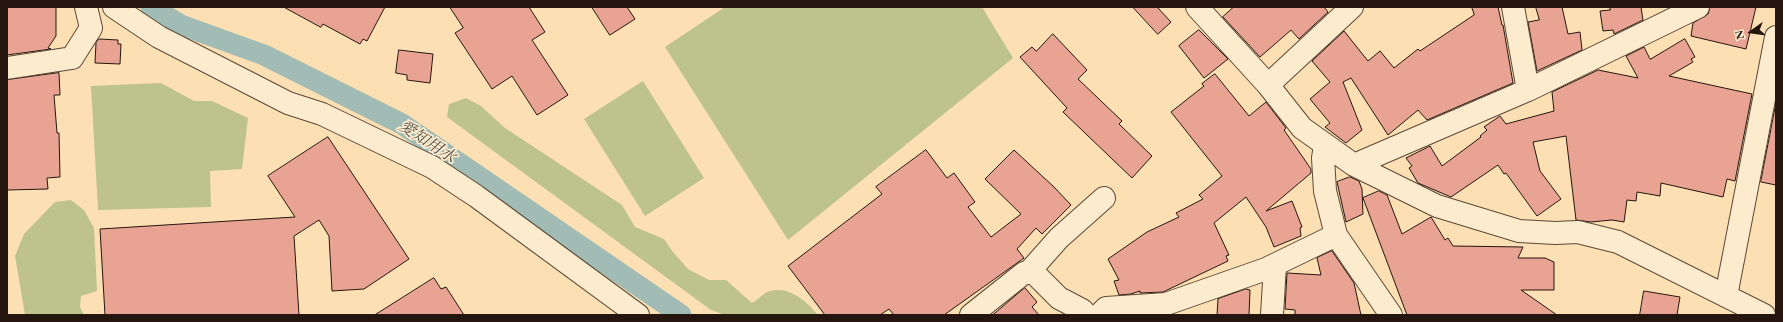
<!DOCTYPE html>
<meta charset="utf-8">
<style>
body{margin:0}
#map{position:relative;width:1783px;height:322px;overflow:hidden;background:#fce0b4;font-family:"EB Garamond",serif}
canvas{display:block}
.frame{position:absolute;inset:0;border:8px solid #24150f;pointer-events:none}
.north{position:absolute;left:1731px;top:12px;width:40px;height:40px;-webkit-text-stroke:3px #fdebce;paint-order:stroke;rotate:256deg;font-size:11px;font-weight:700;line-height:16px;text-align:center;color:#24150f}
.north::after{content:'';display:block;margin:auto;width:14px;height:18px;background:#24150f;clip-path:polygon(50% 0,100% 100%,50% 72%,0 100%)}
</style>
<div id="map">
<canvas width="1783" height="322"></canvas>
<div class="frame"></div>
<div class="north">N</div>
</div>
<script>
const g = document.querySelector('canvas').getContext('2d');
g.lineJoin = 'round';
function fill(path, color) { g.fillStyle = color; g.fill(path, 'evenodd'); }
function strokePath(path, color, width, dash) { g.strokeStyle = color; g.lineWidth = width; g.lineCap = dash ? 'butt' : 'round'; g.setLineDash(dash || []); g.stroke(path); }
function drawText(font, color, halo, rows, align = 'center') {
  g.font = font + ' "EB Garamond","Noto Serif JP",serif'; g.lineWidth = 3.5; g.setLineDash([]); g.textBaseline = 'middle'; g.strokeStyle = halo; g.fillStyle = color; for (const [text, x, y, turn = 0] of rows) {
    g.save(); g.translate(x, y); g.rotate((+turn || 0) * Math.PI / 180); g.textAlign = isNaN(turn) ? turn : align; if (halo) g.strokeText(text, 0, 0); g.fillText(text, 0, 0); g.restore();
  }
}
fill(new Path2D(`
 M725,7H982L1013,58L788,240L665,47Z
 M643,81L704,178L645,216L584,119Z
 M161,83L194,101H212L248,118L242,169L210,171L211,207L98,210L91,86Z
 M466,98L481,106L505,128L622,205L635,227L664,239L673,252L688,269L709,280H726L752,303C757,300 762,295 767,292C787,284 807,301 818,315H725L711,310L447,117L449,104Z
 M71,200L84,210L94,228L97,291L81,296L80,307L84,315H25L15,256L24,234L55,202Z`), '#bec28d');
strokePath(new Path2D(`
 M151,7L181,25L264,55L402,124L681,315`), '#a1bbb5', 21);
const building = new Path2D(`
 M7,7H56V36L48,48L51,49L7,55Z
 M284,7H385L367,41L363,39L360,44L323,24L321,27Z
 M450,7H529L545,32L532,40L568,95L537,115L512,76L492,89L455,33L463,28Z
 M592,7H627L635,19L610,35Z
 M1133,7H1157L1171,22L1158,34Z
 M1234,7H1324L1328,12L1299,39L1291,30L1260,57L1223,17Z
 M1472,7H1498L1502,25H1503L1513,83L1427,120L1418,110L1388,135L1351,78L1343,82L1362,130L1346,143L1325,127L1330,123L1310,99L1330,82L1312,61L1344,31L1368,61L1380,51L1394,68L1418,49L1420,51L1474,15Z
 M1536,7H1562L1568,34L1580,32L1582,50L1537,71L1528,22L1539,20Z
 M1610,7H1641L1643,20L1614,34L1613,30L1603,31L1600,11L1610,10Z
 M1710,7H1756L1746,49L1691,36L1693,23L1708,14Z
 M1199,30L1228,59L1204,78L1179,46Z
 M1053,34L1087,70L1078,79L1122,121L1119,124L1152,156L1132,178L1063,112L1067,108L1020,57L1032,47L1036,51Z
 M99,39L118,40V44H121L120,64L95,63L96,43Z
 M1685,39L1695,57L1691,59L1693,62L1669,76L1752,94L1735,181L1727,179L1723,197L1661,183L1660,196L1637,192L1636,201L1627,200L1624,222L1612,220L1591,222L1576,220L1566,136L1533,142L1540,171L1561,199L1537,216L1506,173L1504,174L1498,165L1451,197L1418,183L1409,168L1412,166L1406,158L1430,146L1442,166L1481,137L1480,136L1487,130L1484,127L1500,116L1506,124L1554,111L1552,92L1598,70L1638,78L1626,56L1644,47L1650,59Z
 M399,50L433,54L430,83L407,80V75L396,73Z
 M59,73L60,95H54L57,133H59L60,177L47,178L48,189L7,190V80Z
 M1215,74L1249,116L1266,102L1286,128L1284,130L1311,169V173L1266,211L1292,201L1302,227L1300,228L1301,236L1274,247L1266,227L1246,197L1214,223L1229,255L1226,256L1228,261L1163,292L1140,293V291L1131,294L1119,295L1114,281L1119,280L1108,259L1147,232L1179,217L1176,213L1203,199L1199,195L1222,176L1171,112L1204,86L1202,84Z
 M1776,103V185L1761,182Z
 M328,137L409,259L364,289L332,291L329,236L319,220L294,236L299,315H105L100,229L295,217L268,176Z
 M926,150L947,178L954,173L975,202L968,207L991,237L1021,214L985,179L1014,150L1054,187L1071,205L1042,234L1036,228L1017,249L1024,258L944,315H894L889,309L880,315H825L788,266L882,194L876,187Z
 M1350,177L1359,181L1362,189L1363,214L1346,222L1337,182Z
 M1379,191L1387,195L1402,234L1431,217L1445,240L1448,238L1453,246L1523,247L1518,258H1545L1554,262V290H1521L1557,315H1407L1363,198Z
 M1332,251L1354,283L1361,315H1295V310L1285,309L1287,273L1321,275L1317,258Z
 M434,278L441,289L446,287L464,315H375Z
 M1025,288L1037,302L1032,307L1039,315H993Z
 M1246,289L1250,290L1249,315H1217L1218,299Z
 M1644,291L1680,297L1677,315H1640Z`);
fill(building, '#e9a392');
strokePath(building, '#24150f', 1);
const minor = new Path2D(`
 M114,7L159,37L288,103L322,114L432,167L476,196L638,315
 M1197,7L1268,85L1302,128L1354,165L1437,206L1519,231L1555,233L1578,232L1618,242L1764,315
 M1513,7L1528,90
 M7,68L72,58L91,28L86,7
 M1268,85L1352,7
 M1325,145L1323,158L1325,191L1336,235L1391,315
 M1354,165L1528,90L1698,7
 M1028,273L1059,238L1104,198
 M1726,296L1776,37
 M971,315L1024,273L1033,272L1059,298L1082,310L1087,315
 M1099,315L1106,308L1166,304L1266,269L1336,235
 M1272,315L1275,265`);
strokePath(minor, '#5a4838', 24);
strokePath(minor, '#fdebce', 22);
drawText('italic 16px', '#504f49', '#fdebce', [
 ["愛知用水",427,142,33]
]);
</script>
